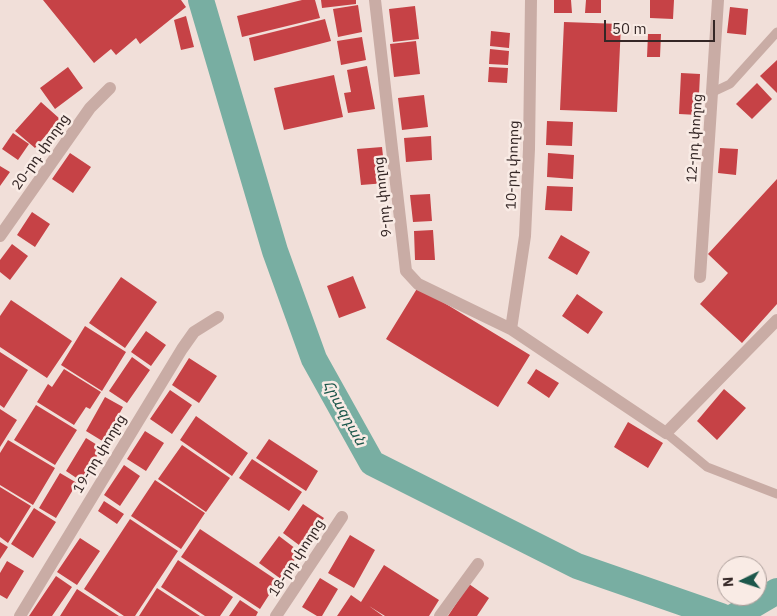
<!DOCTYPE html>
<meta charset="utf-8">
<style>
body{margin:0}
#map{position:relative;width:777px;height:616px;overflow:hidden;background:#f1dfd9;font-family:"IBM Plex Sans",sans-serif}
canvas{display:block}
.north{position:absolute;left:717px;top:556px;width:50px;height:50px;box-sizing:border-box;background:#f9ebe5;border:1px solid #ab9d99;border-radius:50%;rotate:266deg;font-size:14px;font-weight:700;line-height:20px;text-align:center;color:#352726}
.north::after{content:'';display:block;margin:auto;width:18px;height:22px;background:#1c574b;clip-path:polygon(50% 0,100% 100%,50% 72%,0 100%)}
.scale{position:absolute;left:604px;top:20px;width:111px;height:22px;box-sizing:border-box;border:2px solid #352726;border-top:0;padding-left:6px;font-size:15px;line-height:18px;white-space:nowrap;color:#352726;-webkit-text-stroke:4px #f9ebe5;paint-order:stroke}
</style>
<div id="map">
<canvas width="777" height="616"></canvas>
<div class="north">N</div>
<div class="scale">50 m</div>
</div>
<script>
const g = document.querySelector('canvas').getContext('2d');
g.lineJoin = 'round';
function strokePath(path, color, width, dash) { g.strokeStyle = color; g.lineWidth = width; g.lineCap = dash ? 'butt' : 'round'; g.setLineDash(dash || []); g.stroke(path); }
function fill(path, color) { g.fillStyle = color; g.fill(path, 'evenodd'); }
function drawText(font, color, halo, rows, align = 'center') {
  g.font = font + ' "IBM Plex Sans","Noto Sans Armenian",sans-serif'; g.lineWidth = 5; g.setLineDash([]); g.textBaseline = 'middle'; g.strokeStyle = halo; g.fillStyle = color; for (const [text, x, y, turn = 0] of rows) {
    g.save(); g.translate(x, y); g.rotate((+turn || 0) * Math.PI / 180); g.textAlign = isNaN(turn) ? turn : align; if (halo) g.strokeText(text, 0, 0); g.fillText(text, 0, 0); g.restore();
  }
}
strokePath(new Path2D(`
 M201,0L275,251L314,359L372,463L577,566L721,616
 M735,616L777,591`), '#78aea2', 26);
fill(new Path2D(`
 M43,0H181L186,7L140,44L136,38L116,55L111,49L94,63Z
 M302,0H315L320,18L242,37L237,16Z
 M321,0H356V4L322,8Z
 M554,0H571L572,13H554Z
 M586,0H601V13H585Z
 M650,0H674L673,19L650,18Z
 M358,5L362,32L338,37L333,9Z
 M415,6L419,39L393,42L389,9Z
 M730,7L748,9L746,35L727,33Z
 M186,16L194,47L181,50L174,20Z
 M325,19L331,41L254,61L249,38Z
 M564,22L621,24L617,112L560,110Z
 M491,31L510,33L509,48L490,46Z
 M648,34H661L660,57H647Z
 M362,37L366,60L341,65L337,41Z
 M416,41L420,74L394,77L390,44Z
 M490,49L509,51L508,65L489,64Z
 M777,60V93L760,76Z
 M367,66L375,109L348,113L344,93L351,92L347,70Z
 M68,67L83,88L55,109L40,88Z
 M489,67L508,68L507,83L488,82Z
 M681,73L700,74L698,115L679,114Z
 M334,75L343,117L284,130L274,88Z
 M757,83L772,99L752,119L736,104Z
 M424,95L428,127L402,130L398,98Z
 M41,102L60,119L35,148L15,131Z
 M547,121L573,122L572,146L546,145Z
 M13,133L29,144L18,160L2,149Z
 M431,136L432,160L406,162L404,138Z
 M382,147L386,183L361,185L357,149Z
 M720,148L738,149L736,175L718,173Z
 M70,153L91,167L73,193L52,179Z
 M548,153L574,155L573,179L547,177Z
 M0,166L10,172L0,186Z
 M777,179V304L742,343L700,304L728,273L708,254Z
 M547,186L573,187L572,211L545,210Z
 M430,194L432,221L413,222L410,195Z
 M32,212L50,224L35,247L17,235Z
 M433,230L435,260H415L414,231Z
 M561,235L590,252L577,275L548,258Z
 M12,244L28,256L10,280L0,272V260Z
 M353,276L366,308L339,318L327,286Z
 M121,277L157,302L125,348L89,323Z
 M418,287L530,355L498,407L386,339Z
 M577,294L603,312L588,334L562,316Z
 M11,300L72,341L47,378L0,347V316Z
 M85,326L126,352L102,391L61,365Z
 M146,331L166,345L151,366L131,352Z
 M0,352L28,370L4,408L0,405Z
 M132,357L150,370L127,403L109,391Z
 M189,358L217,376L199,403L172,385Z
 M64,369L101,392L90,409L86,407L74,425L37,402L48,384L52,387Z
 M536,369L559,383L549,398L527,383Z
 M724,389L746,408L717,440L697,421Z
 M170,390L192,405L172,434L150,419Z
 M105,397L123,407L104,442L86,431Z
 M36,405L77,430L55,465L14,440Z
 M0,409L17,420L0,447Z
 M196,416L248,453L232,476L180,440Z
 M628,422L663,443L648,468L614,447Z
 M145,431L164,443L146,471L127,459Z
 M86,438L102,448L81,481L66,471Z
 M269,439L318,471L306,491L256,458Z
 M8,440L55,468L33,505L0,485V453Z
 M182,445L230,478L206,512L158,479Z
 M252,459L302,492L289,511L239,478Z
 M124,465L140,476L120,506L104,495Z
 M60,473L77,483L56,518L39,508Z
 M155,480L205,513L181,549L131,516Z
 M0,487L31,506L8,543L0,537Z
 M104,501L124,514L117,524L98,511Z
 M303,504L324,518L303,548L283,533Z
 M34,508L56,522L33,558L11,544Z
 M130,519L178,551L135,616H124L84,589Z
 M200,529L278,581L260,609L181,557Z
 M350,535L375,550L354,588L328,573Z
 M279,536L300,552L281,579L259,563Z
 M80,538L100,551L77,585L57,572Z
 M0,542L8,547L0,559Z
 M178,560L233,597L220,616H205L161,587Z
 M7,561L24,571L7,599L0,595V573Z
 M384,565L439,600L429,616H385L369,606L383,616H337L351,595L361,602Z
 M56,576L72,587L52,616H29Z
 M320,578L338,589L322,616H317L302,607Z
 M469,584L489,598L477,616H448Z
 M157,588L200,616H139Z
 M77,589L119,616H60Z
 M240,600L258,612L256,616H229Z`), '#c64246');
strokePath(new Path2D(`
 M713,92L730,84L777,32
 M666,433L707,467L777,494`), '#c9aca5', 9);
strokePath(new Path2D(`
 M375,0L406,271L418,284L511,329L666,433L777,320
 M0,236L90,108L110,88
 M700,277L718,0
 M511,329L525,236L529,149L531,0
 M20,616L182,349L194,332L218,317
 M276,616L342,517
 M440,616L478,564`), '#c9aca5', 12);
drawText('14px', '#352726', '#f9ebe5', [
 ["12-րդ փողոց",695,138,-86],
 ["20-րդ փողոց",41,152,-55],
 ["10-րդ փողոց",513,165,-88],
 ["9-րդ փողոց",383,197,-96],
 ["19-րդ փողոց",100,454,-59],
 ["18-րդ փողոց",297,558,-57]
]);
drawText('italic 15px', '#1c574b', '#f9ebe5', [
 ["Հրազդան",344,413,61]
]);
</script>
